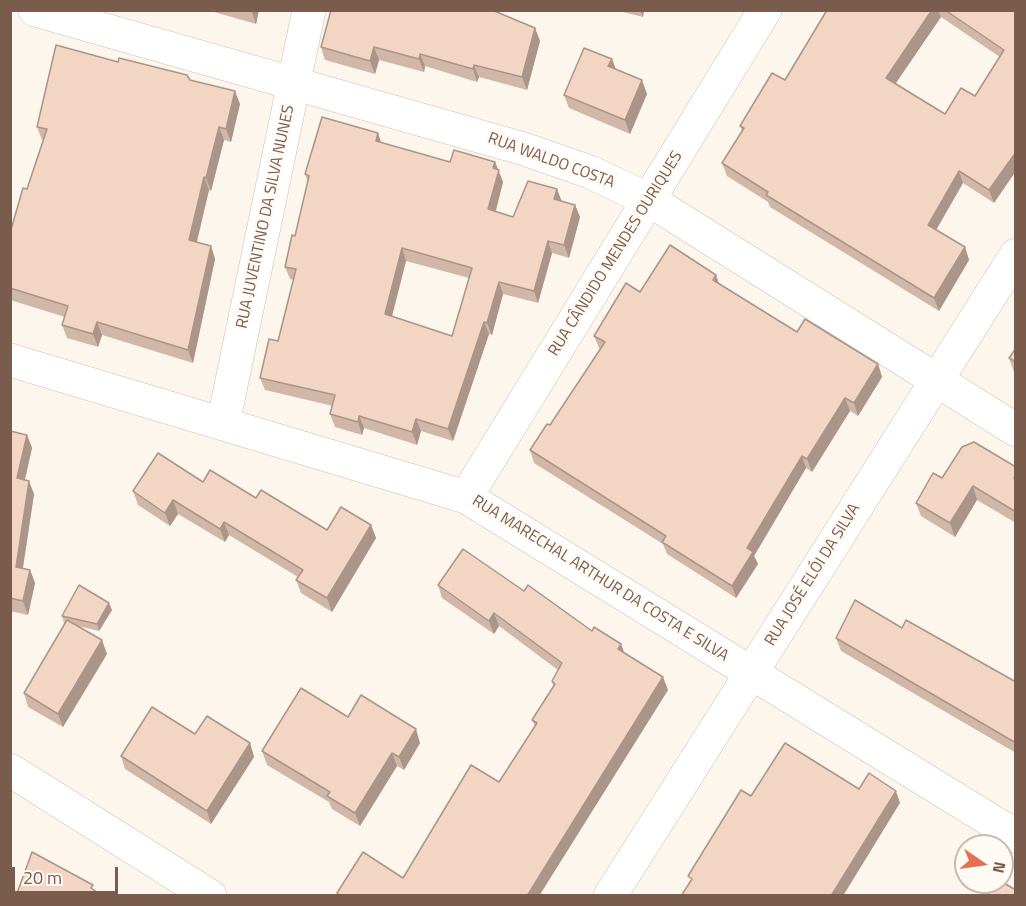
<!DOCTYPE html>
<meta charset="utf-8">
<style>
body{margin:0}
#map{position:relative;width:1026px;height:906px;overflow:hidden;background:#fdf6ec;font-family:"Titillium Web",sans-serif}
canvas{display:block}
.frame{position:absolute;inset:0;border:12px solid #7a5c4d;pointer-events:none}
.north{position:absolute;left:954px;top:834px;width:60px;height:60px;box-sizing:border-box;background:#fffaf3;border:2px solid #cabbb1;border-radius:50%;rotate:103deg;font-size:16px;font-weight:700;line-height:24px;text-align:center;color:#7a5c4d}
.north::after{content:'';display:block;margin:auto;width:21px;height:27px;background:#e76f51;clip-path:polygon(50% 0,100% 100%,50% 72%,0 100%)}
.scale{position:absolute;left:12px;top:867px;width:106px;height:27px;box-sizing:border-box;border:3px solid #7a5c4d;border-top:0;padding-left:8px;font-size:18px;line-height:21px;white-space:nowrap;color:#7a5c4d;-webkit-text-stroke:4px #fffaf3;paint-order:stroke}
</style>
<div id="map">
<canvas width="1026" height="906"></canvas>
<div class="frame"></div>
<div class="north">N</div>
<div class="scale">20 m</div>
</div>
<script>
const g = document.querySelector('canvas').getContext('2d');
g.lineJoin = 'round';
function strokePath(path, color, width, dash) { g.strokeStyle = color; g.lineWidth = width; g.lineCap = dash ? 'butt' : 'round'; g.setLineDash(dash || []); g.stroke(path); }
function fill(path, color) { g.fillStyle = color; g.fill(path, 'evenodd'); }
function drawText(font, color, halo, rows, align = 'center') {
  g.font = font + ' "Titillium Web",sans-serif'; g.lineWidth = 5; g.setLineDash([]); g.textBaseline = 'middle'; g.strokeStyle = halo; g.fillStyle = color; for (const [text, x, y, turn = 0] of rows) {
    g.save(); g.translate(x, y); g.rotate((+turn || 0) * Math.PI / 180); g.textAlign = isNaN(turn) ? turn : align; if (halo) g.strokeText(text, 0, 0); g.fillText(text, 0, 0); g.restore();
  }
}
const minor = new Path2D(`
 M35,10L524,149L590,172L649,200L1016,430
 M10,360L466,497L1016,836
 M223,424L309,10
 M466,497L765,10
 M10,770L210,896
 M610,896L1016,255`);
strokePath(minor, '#d1beb0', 34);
strokePath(minor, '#fff', 33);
fill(new Path2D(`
 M207,10H259L256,24Z
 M615,10H644L643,17Z
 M827,10H1016L994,203L963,183L936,230L965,247L969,260L939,311L770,207L768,202L727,176L722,163L742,131L740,126L785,80ZM941,17L1000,57L975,96L945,114L896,83Z
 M535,28L540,41L527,90L479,77L477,82L425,66L424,72L379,60L375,74L325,60L321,47Z
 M612,59L615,69L647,94L630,134L569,108L564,95Z
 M118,62L190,80L240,104L231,142L224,140L211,191L209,190L197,242L211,246L215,259L193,363L102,335L98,347L67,338L62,325L65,317L10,300V233L27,189L43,140H42L37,127Z
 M381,143L450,162H495L503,182L496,211L513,217L557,189L561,201L575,205L580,217L569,258L552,253L538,303L503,294L492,335L489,334L453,441L421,431L417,445L364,428L362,435L335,427L330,414L333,406L265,390L260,378L278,341L294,280L290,279L285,267L295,236L308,182L305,174ZM406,261L469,278L452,336L392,317Z
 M716,275L719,284L797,332L878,364L882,377L858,416L850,411L812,472L806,468L754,556L758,564L736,598L667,554L663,544L534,463L530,450L550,425L600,349L599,348L594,336L640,292Z
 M1016,348V373L1014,372L1009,358Z
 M10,431L27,435L32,448L25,480L34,494L23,568L30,570L35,583L28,615L10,611Z
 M1016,467V523L977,500L955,537L921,516L916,503L942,478Z
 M203,482L256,498L327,530L371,525L376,538L332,612L301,593L296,580L298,577L229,535L225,542L178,514L170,526L138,505L133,491Z
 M438,585L524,591L592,631L621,644L624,653L668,690L539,896H338L337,893L403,878L499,782L535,726L532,720L553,686L552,681L558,670L499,626L494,634L442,598Z
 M112,610L99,631L78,626L107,654L63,727L28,707L24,693L65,623H64L62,616Z
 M902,628L1016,682V753L841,651L836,638Z
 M348,717L420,743L404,770L397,766L360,826L332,809L329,802L267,765L262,751Z
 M195,734L250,743L254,757L211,824L125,769L121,756Z`), '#d1b7a8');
fill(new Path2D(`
 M252,10H259L256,24L252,12Z
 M640,10H644L643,17Z
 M932,10H938L941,17L891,90L886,78Z
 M535,28L540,41L527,90L522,77Z
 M374,47L379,60L375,74L370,61Z
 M420,54L425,66L424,72L419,59Z
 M612,59L617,72L608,66Z
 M474,65L479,77L477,82L473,69Z
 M642,80L647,94L630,134L625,120Z
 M235,91L240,104L231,142L226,129Z
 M219,127L224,140L211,191L206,178Z
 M378,133L382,145L376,141Z
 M1016,152V171L994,203L989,190Z
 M495,162L503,182L493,221L488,209L493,168Z
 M959,171L963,183L932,237L928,225Z
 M204,177L209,190L194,253L189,240Z
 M557,189L562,202L554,199Z
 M575,205L580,217L569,258L564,245Z
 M548,241L552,253L538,303L534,291Z
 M211,246L215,259L193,363L188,350Z
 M965,247L969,260L939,311L934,298Z
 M402,248L406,261L389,327L385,314Z
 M716,275L720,287L713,280Z
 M499,282L503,294L492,335L487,323Z
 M97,322L102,335L98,347L93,334Z
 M484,322L489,334L453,441L448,429Z
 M878,364L882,377L858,416L854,403Z
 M845,398L850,411L812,472L807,459Z
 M359,416L364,428L362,435L358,422Z
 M416,419L421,431L417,445L412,432Z
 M27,435L32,448L22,491L17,478Z
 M802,456L806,468L754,556L758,564L736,598L732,586L747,548Z
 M29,481L34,494L21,580L16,567Z
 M973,486L977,500L955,537L950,523Z
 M173,500L178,514L170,526L165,513Z
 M224,522L229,535L225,542L220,529Z
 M371,525L376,538L332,612L327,598Z
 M30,570L35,583L28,615L23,601Z
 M109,603L112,610L99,631L97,624Z
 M494,613L499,626L494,634L489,621Z
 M102,640L107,654L63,727L58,714Z
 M621,644L626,657L618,649Z
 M663,677L668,690L539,896H527Z
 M416,729L420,743L404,770L399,757Z
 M250,743L254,757L211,824L207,811Z
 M392,753L397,766L360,826L355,813Z
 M896,791L900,803L843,896H831Z`), '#aa9588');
const building = new Path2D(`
 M331,10H492L535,28L522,77L474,65L473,69L420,54L419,59L374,47L370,61L321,47Z
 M827,10H932L886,78L945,114L961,88L975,96L1004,50L945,10H1016V152L989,190L959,171L928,225L965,247L934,298L766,195L768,192L722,163L744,128L740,126L772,73L785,80Z
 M56,45L118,62L119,58L187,75L190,80L235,91L226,129L219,127L206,178L204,177L189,240L211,246L188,350L97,322L93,334L62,325L68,306L10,288V233L23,188L27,189L47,129L37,127Z
 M584,48L612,59L608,66L642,80L625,120L564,95Z
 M322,117L378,133L376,141L450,162L454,150L495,162L493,168L499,170L488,209L513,217L528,181L557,189L554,199L575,205L564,245L548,241L534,291L499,282L487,323L484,322L448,429L416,419L412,432L359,416L358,422L330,414L335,395L260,378L269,339L278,341L296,269L285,267L292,235L295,236L309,176L305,174ZM402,248L472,268L452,336L385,314Z
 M670,245L716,275L713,280L797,332L805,319L878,364L854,403L845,398L807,459L802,456L747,548L753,552L732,586L662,542L666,536L530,450L547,424L550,425L605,342L594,336L626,283L640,292Z
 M1016,348V362L1009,358Z
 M10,431L27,435L17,478L29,481L16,567L30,570L23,601L10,598Z
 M974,442L1016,467V475L1014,478L1016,479V512L973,486L950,523L916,503L933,473L942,478L962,447Z
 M158,453L203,482L210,470L256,498L261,490L327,530L341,507L371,525L327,598L296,580L303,570L224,522L220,529L173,500L165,513L133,491Z
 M463,549L524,591L528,585L592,631L594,627L621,644L618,649L663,677L527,896H341L337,893L363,852L403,878L471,765L499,782L537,723L532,720L555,684L552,681L562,663L494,613L489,621L438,585Z
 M79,585L109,603L97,624L62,616Z
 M855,600L902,628L906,620L1016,682V743L836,638Z
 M67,620L102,640L58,714L24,693Z
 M301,688L348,717L361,695L416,729L399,757L392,753L355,813L327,796L330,792L262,751Z
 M152,707L195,734L207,716L250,743L207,811L121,756Z
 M785,743L859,789L869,773L896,791L831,896H681L692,879L688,876L741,790L751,796Z
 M32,852L93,885L91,888L103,896H16Z
 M996,882H1002L1016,890V896H987Z`);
fill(building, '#f3d5c3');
strokePath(building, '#aa9588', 1.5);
drawText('16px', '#7a5c4d', '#fffaf3', [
 ["RUA WALDO COSTA",551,161,20],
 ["RUA JUVENTINO DA SILVA NUNES",266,217,-78],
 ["RUA CÂNDIDO MENDES OURIQUES",616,254,-58],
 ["RUA JOSÉ ELÓI DA SILVA",813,575,-58],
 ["RUA MARECHAL ARTHUR DA COSTA E SILVA",600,579,32]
]);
</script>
